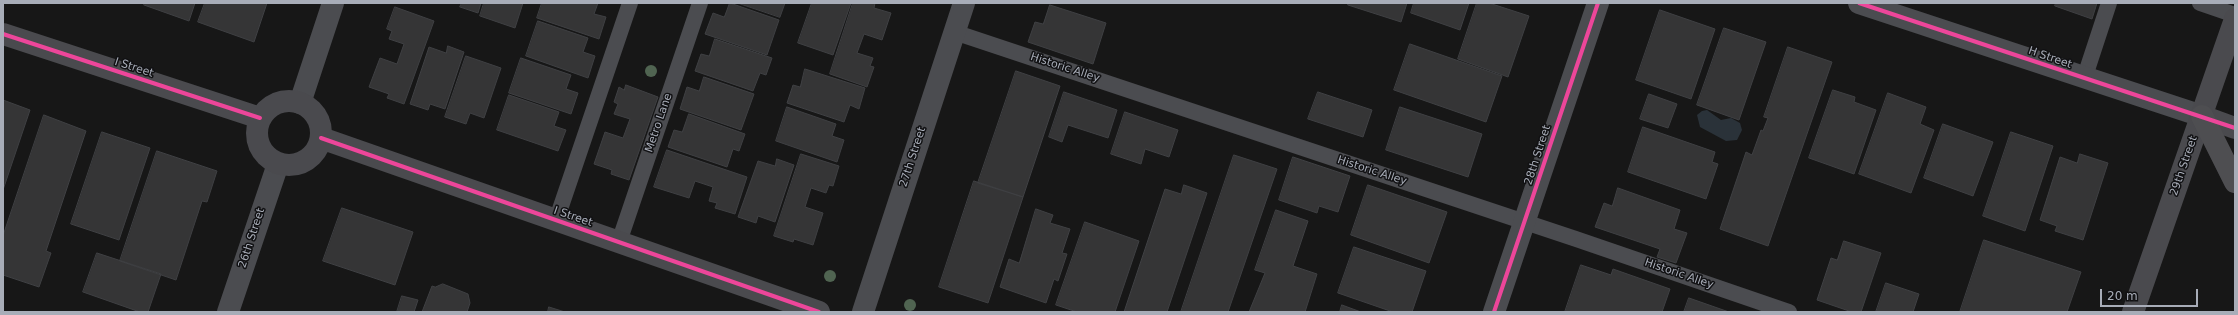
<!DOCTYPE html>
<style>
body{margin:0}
#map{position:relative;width:2238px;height:315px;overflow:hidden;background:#171717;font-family:"DejaVu Sans",sans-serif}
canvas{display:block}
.frame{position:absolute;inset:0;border:4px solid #a8adb8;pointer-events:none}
.scale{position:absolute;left:2100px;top:289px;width:98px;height:18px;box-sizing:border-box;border:2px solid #a8adb8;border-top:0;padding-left:5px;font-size:12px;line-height:14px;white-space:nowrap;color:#a8adb8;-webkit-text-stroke:3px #111113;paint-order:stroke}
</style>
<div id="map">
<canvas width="2238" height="315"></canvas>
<div class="frame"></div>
<div class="scale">20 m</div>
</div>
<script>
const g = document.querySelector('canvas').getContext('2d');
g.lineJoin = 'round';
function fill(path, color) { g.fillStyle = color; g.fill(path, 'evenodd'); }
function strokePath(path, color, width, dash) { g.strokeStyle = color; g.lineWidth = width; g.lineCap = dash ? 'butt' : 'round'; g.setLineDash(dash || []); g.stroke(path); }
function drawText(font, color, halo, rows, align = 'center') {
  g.font = font + ' "DejaVu Sans",sans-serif'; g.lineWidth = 3; g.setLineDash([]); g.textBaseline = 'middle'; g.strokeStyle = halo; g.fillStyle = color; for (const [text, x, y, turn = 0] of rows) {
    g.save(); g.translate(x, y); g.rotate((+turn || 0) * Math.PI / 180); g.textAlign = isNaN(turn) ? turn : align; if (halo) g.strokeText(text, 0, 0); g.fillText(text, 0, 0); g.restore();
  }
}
fill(new Path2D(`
 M1707,110L1721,120L1731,118L1740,123L1742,130L1737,140L1726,141L1700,127L1697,115L1702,111Z`), '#2a3239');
const building = new Path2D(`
 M145,3H195L189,21L144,5Z
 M205,3H267L254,42L198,22Z
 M462,3H481L478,13L460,7Z
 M484,3H523L515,28L480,16Z
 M542,3H598L594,14L606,17L599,39L537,18Z
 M730,3L779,20L767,55L705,34L713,13L724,17Z
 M738,3H785L780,17Z
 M812,3H851L833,55L798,43Z
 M853,3H875L874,8L891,13L882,40L864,34L857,53L873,58L870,66L874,67L867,87L830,74Z
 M1348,3H1407L1401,22L1348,5Z
 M1414,3H1469L1460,30L1411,13Z
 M1477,3H1489L1529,16L1508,77L1458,59Z
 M2056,3H2097L2092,19L2055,6Z
 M1050,5L1106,23L1093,64L1028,42L1035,22L1043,24Z
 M395,7L434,21L404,104L387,98L389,94L369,87L380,58L397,64L404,44L389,39L392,31L387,29Z
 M1660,10L1715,29L1691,99L1636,80Z
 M538,21L588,38L583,52L595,56L588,78L526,56Z
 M1724,28L1766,42L1739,120L1697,105Z
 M715,39L772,58L766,75L760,73L753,91L695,71L701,54L709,56Z
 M1410,44L1502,76L1486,122L1394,90Z
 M448,46L464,52L445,109L430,104L428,110L410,104L429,47L446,53Z
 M1788,47L1832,62L1768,246L1720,229L1746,152L1752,155L1761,130L1763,131L1768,118L1764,117Z
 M466,56L501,68L484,118L470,113L466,124L445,117Z
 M521,58L571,75L566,89L578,93L571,114L509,93Z
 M805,69L865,88L859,109L850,105L844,122L787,103L793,85L800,87Z
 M1016,71L1060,86L1023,197L978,183Z
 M704,77L754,94L741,130L680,109L687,87L699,91Z
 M626,85L658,97L629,180L611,174L612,170L594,164L605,132L623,138L630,119L614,114L618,104L614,102L619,87L624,90Z
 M1833,90L1855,97L1854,102L1876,110L1854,174L1809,158Z
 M1064,92L1117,110L1108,138L1068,125L1062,142L1049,137Z
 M1318,92L1372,110L1363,137L1308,119Z
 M1888,93L1926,107L1920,124L1934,130L1911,193L1859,174Z
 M1649,94L1677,104L1668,128L1640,119Z
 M509,95L559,112L554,126L566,130L558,151L497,130Z
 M3,100L30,110L3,190Z
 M787,107L836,124L832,136L844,140L837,162L776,141Z
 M1400,107L1482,134L1468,177L1386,150Z
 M1125,112L1178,130L1169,157L1145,149L1141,164L1111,154Z
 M689,114L745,134L739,151L733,149L727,167L668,147L674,130L682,132Z
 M44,115L86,131L46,251L51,253L39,287L3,275V236Z
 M1943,124L1993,142L1973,196L1924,178Z
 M1643,127L1715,152L1712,162L1718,164L1706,199L1628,172Z
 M102,132L150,148L119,240L71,224Z
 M2011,132L2053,146L2025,231L1983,216Z
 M667,150L747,177L735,214L715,208L717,203L709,201L713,187L695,181L689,198L654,187Z
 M157,151L217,171L207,202L202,201L176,280L120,261Z
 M801,154L839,166L833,186L829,185L826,193L811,188L805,207L823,213L813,245L794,239L793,242L774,236Z
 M2080,154L2108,163L2083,240L2055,231L2057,226L2040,220L2060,157L2077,163Z
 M1234,155L1277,169L1228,312H1181Z
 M1293,157L1350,176L1338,212L1319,206L1317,213L1279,200Z
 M777,159L794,165L775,222L758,216L756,223L738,217L758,161L775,166Z
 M974,181L1023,197L988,303L939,287Z
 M1184,185L1207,193L1167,312H1124L1165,189L1181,194Z
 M1368,185L1447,212L1429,263L1351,235Z
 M1618,188L1680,210L1674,229L1687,233L1676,263L1657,257L1660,249L1595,227L1604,203L1612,206Z
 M342,208L413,232L395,285L323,261Z
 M1036,209L1053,215L1050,223L1070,229L1062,253L1067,254L1058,281L1054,279L1046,303L1000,287L1009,259L1019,263Z
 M1276,210L1308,221L1293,266L1317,274L1305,312H1249L1265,273L1255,270Z
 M1085,222L1139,241L1115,312H1077L1056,305Z
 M1984,240L2081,272L2067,312H1960Z
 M1844,241L1881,253L1861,312H1852L1817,300L1831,258L1837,260Z
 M1354,247L1426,271L1412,312H1393L1338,293Z
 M97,253L161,274L148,312H140L83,292Z
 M1581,265L1611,275L1613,269L1670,289L1662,312H1565Z
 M1886,283L1919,294L1913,312H1876Z
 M443,284L468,294L470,303L467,312H422L432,286L435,287Z
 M402,296L418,300L414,312H397Z
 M1689,298L1729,312H1684Z
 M1342,305L1361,312H1340Z
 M549,307L565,312H548Z`);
fill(building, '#353536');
strokePath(building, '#3f4043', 1);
strokePath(new Path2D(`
 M2200,3L2235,15
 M954,32L1576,239L1789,312
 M2084,79L2109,3
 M556,221L630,3
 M619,242L700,3`), '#4b4c50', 16);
strokePath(new Path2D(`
 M1859,3L2202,116
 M300,103L333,3
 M228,312L278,164
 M863,312L964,3
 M1494,312L1598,3`), '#4b4c50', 22);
strokePath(new Path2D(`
 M3,34L260,118
 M257 133a32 32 0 1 1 64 0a32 32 0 1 1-64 0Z
 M2202,116L2235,128
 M321,138L819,312
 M2133,312L2235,19`), '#4a4a4e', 22);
strokePath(new Path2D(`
 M2202,116L2235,182`), '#4e4e51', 22);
strokePath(new Path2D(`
 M1859,3L2235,128
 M3,34L260,118
 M321,138L819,312
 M1494,312L1598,3`), '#ed469a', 4);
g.fillStyle = '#506451';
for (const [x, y] of [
 [651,71],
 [830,276],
 [910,305]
]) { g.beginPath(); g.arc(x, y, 6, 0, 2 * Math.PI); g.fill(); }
drawText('11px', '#a8adb8', '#111113', [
 ["H Street",2050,58,19],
 ["I Street",134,68,18],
 ["Historic Alley",1065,68,18],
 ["Metro Lane",659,123,-71],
 ["28th Street",1538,155,-72],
 ["27th Street",913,157,-72],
 ["29th Street",2184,166,-71],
 ["Historic Alley",1372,171,18],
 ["I Street",573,217,19],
 ["26th Street",252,238,-72],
 ["Historic Alley",1679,274,19]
]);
</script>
